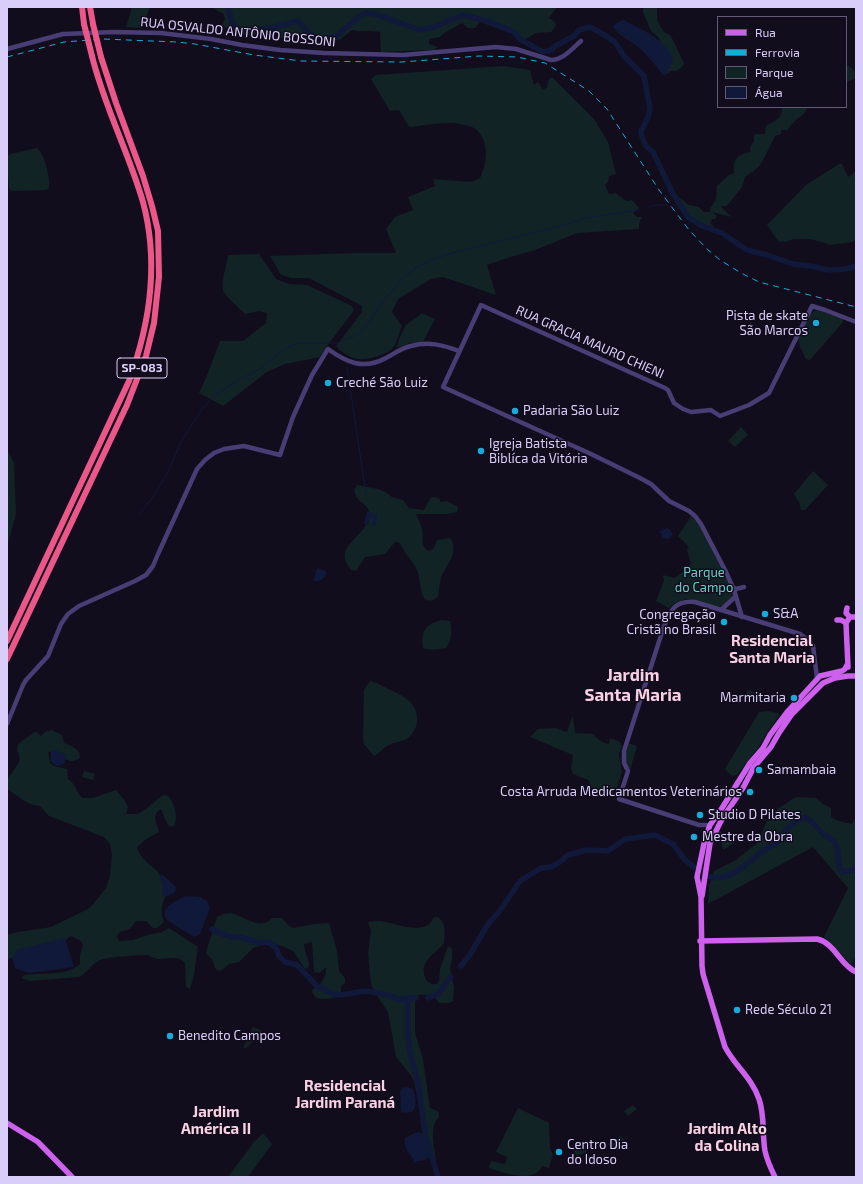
<!DOCTYPE html>
<meta charset="utf-8">
<style>
body{margin:0}
#map{position:relative;width:863px;height:1184px;overflow:hidden;background:#120d1c;font-family:"Exo 2",sans-serif}
canvas{display:block}
.frame{position:absolute;inset:0;border:8px solid #d9cef9;pointer-events:none}
.legend{position:absolute;left:717px;top:16px;width:130px;height:92px;box-sizing:border-box;background:#120d1c;border:1px solid #625a74;margin:0;padding:5px 7px;list-style:none;font-size:12px;color:#d9cef9}
.legend li{display:flex;align-items:center;gap:8px;height:20px}
.legend b{width:20px;border:1px solid #625a74}
</style>
<div id="map">
<canvas width="863" height="1184"></canvas>
<div class="frame"></div>
<ul class="legend">
<li><b style="height:5px;background:#cd61ed"></b>Rua</li>
<li><b style="height:5px;background:#19aada"></b>Ferrovia</li>
<li><b style="height:11px;background:#112325"></b>Parque</li>
<li><b style="height:11px;background:#101939"></b>Água</li>
</ul>
</div>
<script>
const g = document.querySelector('canvas').getContext('2d');
g.lineJoin = 'round';
function fill(path, color) { g.fillStyle = color; g.fill(path, 'evenodd'); }
function strokePath(path, color, width, dash) { g.strokeStyle = color; g.lineWidth = width; g.lineCap = dash ? 'butt' : 'round'; g.setLineDash(dash || []); g.stroke(path); }
function drawText(font, color, halo, rows, align = 'center') {
  g.font = font + ' "Exo 2",sans-serif'; g.lineWidth = 3; g.setLineDash([]); g.textBaseline = 'middle'; g.strokeStyle = halo; g.fillStyle = color; for (const [text, x, y, turn = 0] of rows) {
    g.save(); g.translate(x, y); g.rotate((+turn || 0) * Math.PI / 180); g.textAlign = isNaN(turn) ? turn : align; if (halo) g.strokeText(text, 0, 0); g.fillText(text, 0, 0); g.restore();
  }
}
fill(new Path2D(`
 M132,7H150L142,28L126,27Z
 M212,7H557L549,18L555,22L556,26L551,32L536,33L526,39L480,22L475,28H468L462,23L444,33L440,37L429,39V44L438,47L434,50L381,52L380,32C370,30 361,32 352,30L341,39L330,42L307,39L303,34L282,38L276,32C256,36 238,38 222,25L225,19L223,13L219,12Z
 M648,7H657V19L660,26L664,32L671,36L684,63C682,69 677,72 671,71L667,74L663,49L659,38L651,31L643,12V9Z
 M846,65C852,67 856,71 856,77L854,79L846,82Z
 M504,66L530,70L534,85L538,82L543,90L547,87L549,79L552,77L594,119L608,142L616,174L609,176L608,182L605,185L609,194L616,193L626,201L632,200L639,208L633,213L637,217H642L639,223V229L577,233L535,250L507,258L487,265L496,295L443,277L431,279L398,299L392,312L402,326C399,332 397,344 392,349C389,352 383,354 378,356C361,362 349,360 336,346L362,312V306L309,278H291L281,275L270,256L354,253H396L386,229L395,217L413,210L408,197L435,186L433,179L471,182L480,178C487,163 490,142 476,129C472,126 460,124 455,123C444,122 421,126 409,127L399,110L390,111L371,79L376,75Z
 M781,107L807,108C805,114 801,116 796,120C793,122 790,127 787,130H781V134L775,136L761,164L755,170L745,177L742,187L731,201L726,206H721L724,210L732,217L712,212L717,216L715,219H712L710,223L714,227C697,229 678,216 676,199L679,197L689,205L699,207L704,212H710V209L716,199L717,186L729,175L734,173C732,160 738,153 751,152L750,147L754,141V135L757,134H765L766,126C773,121 781,120 782,110Z
 M37,148C44,152 51,180 49,188L46,190L11,191L9,189L7,156L10,154Z
 M839,164H842L848,177L856,171V240L852,242L830,245L822,242L810,239H794L785,242L778,241L767,225L806,185Z
 M259,254L276,279L289,284L307,285L352,306L354,310C343,326 330,340 320,357L285,364L267,372L223,406L199,393L208,373L220,341H243L266,323L267,313L259,311L245,314C240,308 225,297 223,290C221,281 227,264 228,255Z
 M816,310L843,318V322L810,360L806,359L800,347L798,338L811,313Z
 M422,313L435,319L423,342L410,343L396,348L400,337L406,325Z
 M741,427L748,435L735,447L728,441Z
 M7,449L14,463L16,514L7,547Z
 M813,471L828,485L805,510H801L799,502L794,494Z
 M357,485L378,489L385,492L392,497L403,500L409,508L424,510L431,497L439,498L441,502L447,501L458,507L457,512L447,514H416C418,519 421,524 422,529C424,538 419,547 430,551L434,548L437,540L450,538C460,552 446,565 441,578C439,584 439,591 438,597C434,600 428,603 424,598C421,594 420,579 418,573C414,561 404,554 400,543L395,542L385,554L365,557L356,571L351,570C349,567 346,563 345,559C342,541 370,533 369,513C369,505 362,504 358,499C356,497 355,493 354,490Z
 M691,516L700,524L732,590L733,596L723,605L719,607C699,604 688,591 669,608L656,601L664,581L663,575L675,578L691,564L687,550L689,547L678,536Z
 M441,620L450,621C452,630 452,640 446,648C438,649 431,651 423,648C421,631 425,625 441,620Z
 M370,681C379,683 385,688 393,691C399,694 407,698 411,703C420,713 419,728 409,737C402,743 396,741 389,745C383,748 380,753 374,756L364,744L363,736L364,690Z
 M748,690L759,694L755,704L745,700Z
 M769,711L780,714L768,731L758,748L737,775L732,776L725,769L759,712Z
 M572,717H573L575,733L593,734C597,739 602,743 609,744L610,738L620,742L622,746L619,754L622,772L615,795L590,787V783L588,780L573,774L571,769L573,755L530,737L538,729L555,728L567,732Z
 M52,730L62,735L64,743C71,746 81,749 80,758C65,768 62,750 48,752L50,763L54,766L67,769L68,779C76,784 76,792 82,798H93L116,790L125,801L128,807L126,814H137L142,812L163,795L168,796C174,802 179,819 174,826H169C165,821 164,815 161,809C151,815 157,823 159,832L146,839L137,847C139,857 148,863 155,869C162,875 165,885 167,894C161,903 160,912 164,922L157,928H153L146,921H136L130,929L120,932L117,936L119,941L133,940L147,935L162,932L169,928L198,947L194,975L190,989L186,987L185,963C178,955 169,959 159,959C155,959 151,956 147,955C139,955 111,957 103,959C92,962 88,973 79,977L30,981L21,978L25,975C42,972 66,977 80,964V955L83,945L81,941L71,936L67,939L60,948L18,955L7,960V935L18,932L51,927L90,908L106,888L110,876L112,854L110,844L104,837L49,816L40,806C28,806 17,795 7,789L8,778L18,764L20,759L17,750L18,744L36,731L41,736L45,732Z
 M629,744H631L637,746L630,770L624,759Z
 M84,771L95,774L93,780L82,777Z
 M796,797L816,798L823,804L831,808V817L838,821L852,824L855,818L856,819V956L851,965L827,939L824,937L848,888L813,847L708,904L709,886L714,871L736,860L757,843L770,814Z
 M717,829L731,839L734,843L723,850L721,841L713,839Z
 M232,913C244,917 262,931 272,918H282L289,926L293,928L315,924L329,923L337,951L339,971L345,978V983L341,986V996C331,998 314,1004 312,990C321,985 327,977 326,967L319,973L314,972L312,942L304,944C304,952 309,958 309,967L305,969L294,952L285,947L272,943H266L253,948L239,962L229,964L222,970L218,971L215,968L212,959L208,956L206,952L217,917L223,914Z
 M438,917C446,923 445,933 444,943C436,954 419,960 425,977C427,983 431,985 437,984L439,980L440,969L448,946L452,949V959L450,968L454,987L453,1001L449,1003H439C434,995 427,994 418,995L415,998V1033L423,1059L430,1108L439,1112V1117C429,1126 434,1146 436,1159L428,1158L424,1149L421,1134L427,1127L422,1119L414,1081L412,1077L396,1057L388,1012L375,993L371,984L368,954L371,931L368,922C373,921 377,921 381,921C395,923 426,937 433,918Z
 M253,1027L263,1031L246,1048H243Z
 M633,1105L637,1109L628,1116L624,1111Z
 M518,1108L549,1123L550,1149L553,1154L549,1168L542,1166C535,1184 504,1173 489,1168L491,1161L505,1164L507,1157L496,1152Z
 M263,1133L272,1144L248,1177H228L254,1142Z
 M620,1136L625,1140L617,1151L611,1146Z
 M581,1144H584L587,1148L586,1153L576,1155L574,1149Z`), '#112325');
fill(new Path2D(`
 M624,20C642,30 669,40 673,62L667,71V74L663,75C655,64 647,55 637,46C629,40 617,35 613,26L618,22Z
 M367,512L377,514L376,526L372,524L373,517H371L368,526L364,523Z
 M667,528L670,530L673,534L669,539L662,538L661,533L658,532Z
 M317,568L324,570L327,573C324,578 321,582 314,581L315,575Z
 M54,750L65,754L66,758L64,764L57,766L50,761L51,752Z
 M162,874L175,886L176,891C171,895 168,897 162,895L163,886L160,877Z
 M186,896L200,897L207,901L210,908L200,934L194,937L167,920C158,908 177,900 186,896Z
 M65,938L74,967L29,973L15,968L12,958L16,950Z
 M405,1087L413,1089L416,1100L415,1108L412,1112H408V1113L405,1112L403,1113L401,1111L400,1092L401,1089Z
 M420,1132L422,1135L428,1155L427,1159L421,1161H417L415,1163L413,1162L414,1159C408,1153 403,1146 405,1138L415,1133Z`), '#101939');
strokePath(new Path2D(`
 M673,205H680
 M649,207L655,205H667
 M347,367L366,494
 M138,516L152,498L167,474L181,442L202,409L213,397L240,379L260,369L275,356L287,348L299,343H337L359,334L370,321L378,308L402,279L417,267L431,260L452,253L560,226L585,218L639,210`), '#101939', 1);
strokePath(new Path2D(`
 M228,7L232,23L238,30L267,29L298,21L310,34L316,37L324,39L336,36L361,15L367,13L375,14L420,30L431,28L463,15L490,22L514,32L520,39L543,52L551,50L555,46L574,36L579,30L590,27L608,37L615,42L624,56L644,76L650,109L648,117L641,131L642,137L646,146L653,152L672,192L688,217L702,226L722,233L747,250L767,255L793,264L811,266L828,270L846,269L856,266
 M708,876C728,884 750,861 764,850C768,847 774,845 777,842C780,839 782,835 784,832C789,825 797,821 804,817L812,822L822,833L834,841L838,850V860L841,872L854,870L856,871
 M212,929L220,933L231,937H240L260,943L268,942L276,948L279,956L285,962L297,965L317,986L333,994L340,995L365,991L373,992L391,996L398,1000L408,998V1037L410,1053L418,1082L425,1134L438,1177
 M461,966L471,953L488,924L499,912L520,881L541,868L551,867L560,862L568,855L587,850L608,851L625,839L655,835L673,844L685,860L694,867
 M408,998H416
 M428,998L438,994L451,977`), '#101939', 5.5);
strokePath(new Path2D(`
 M7,49L63,34L115,32L161,33L211,39L242,45L280,50L324,53L403,55L496,47L516,49L551,60C563,60 572,49 581,41
 M733,587L736,589L744,587
 M721,610L736,596
 M742,617L734,590L725,570L701,524L695,516L689,511L669,501L651,484L640,478L591,454L443,387L481,305L665,388L668,390L674,403L683,409L691,412L711,410L720,416L749,405L769,393L812,306L825,310L856,322
 M7,724L23,685L26,680L48,656L61,624L68,614L79,606L135,581L146,575L153,566L158,554L197,469L205,460L214,453L224,449L244,446L280,455L293,417L312,375L328,349C347,363 364,370 386,358C394,354 401,348 411,346C428,341 443,345 459,351
 M710,825H699L619,799L628,771L624,763V751L663,629C670,612 673,600 695,602L800,634L808,640L813,646L817,678`), '#483e75', 4.5);
strokePath(new Path2D(`
 M847,608L846,613L850,617
 M837,620H841L846,623
 M848,667L846,623L850,617H856
 M702,896L710,843L722,819L743,788L754,767L771,747L779,733L792,714L823,683L835,678L848,676H856
 M700,941L817,939C835,943 840,965 856,972
 M7,1123L38,1142L72,1177
 M775,1177C771,1169 767,1160 765,1151C762,1134 765,1116 759,1099C752,1078 735,1066 725,1047L703,974L702,966L701,897L697,877L705,839L710,825L722,808L750,763L763,748L770,735L788,711L820,676L842,671L845,669L847,665`), '#cd61ed', 5.5);
strokePath(new Path2D(`
 M82,7L84,24
 M90,7L93,24
 M7,641L129,381C150,324 159,262 143,202C129,153 104,106 92,56
 M7,659L127,405L146,356L154,323L159,277L158,231L152,206L143,176L116,103L101,57`), '#eb5788', 6);
strokePath(new Path2D(`
 M7,57L64,42L103,39L177,42L195,44L254,55L301,61L402,62L479,56L517,57L545,63L589,91L607,109L659,190L689,230L707,249L720,260L741,273L759,282L856,307`), '#19aada', 1, [6, 5]);
strokePath(new Path2D(`
 M84,24L92,56
 M93,24L101,57`), '#eb5788', 6);
for (const [x, y, r, color] of [
 [816,323,4,"#19aada"],
 [328,383,4,"#19aada"],
 [515,411,4,"#19aada"],
 [481,451,4,"#19aada"],
 [765,614,4,"#19aada"],
 [724,622,4,"#19aada"],
 [794,698,4,"#19aada"],
 [759,770,4,"#19aada"],
 [750,792,4,"#19aada"],
 [700,815,4,"#19aada"],
 [694,837,4,"#19aada"],
 [737,1010,4,"#19aada"],
 [170,1036,4,"#19aada"],
 [559,1152,4,"#19aada"]
]) { const dot = new Path2D(); dot.arc(x, y, r, 0, 2 * Math.PI); g.fillStyle = color; g.fill(dot); strokePath(dot, '#120d1c', 1.5); }
for (const [x, y, w] of [
 [142,368,50]
]) { const box = new Path2D(); box.roundRect(x - w / 2, y - 10, w, 20, 3); g.fillStyle = '#120d1c'; g.fill(box); strokePath(box, '#d9cef9', 1); }
drawText('bold 12px', '#d9cef9', null, [
 ["SP-083",142,368]
]);
drawText('13px', '#d9cef9', '#120d1c', [
 ["RUA OSVALDO ANTÔNIO BOSSONI",238,32,6],
 ["RUA GRACIA MAURO CHIENI",590,342,24]
]);
drawText('13px', '#d9cef9', '#120d1c', [
 ["Pista de skate",808,316,"right"],
 ["São Marcos",808,331,"right"],
 ["Creché São Luiz",336,383],
 ["Padaria São Luiz",523,411],
 ["Igreja Batista",489,444],
 ["Biblíca da Vitória",489,459],
 ["S&A",773,614],
 ["Congregação",716,615,"right"],
 ["Cristã no Brasil",716,630,"right"],
 ["Marmitaria",786,698,"right"],
 ["Samambaia",767,770],
 ["Costa Arruda Medicamentos Veterinários",742,792,"right"],
 ["Studio D Pilates",708,815],
 ["Mestre da Obra",702,837],
 ["Rede Século 21",745,1010],
 ["Benedito Campos",178,1036],
 ["Centro Dia",567,1145],
 ["do Idoso",567,1160]
], 'left');
drawText('13px', '#63d0c5', '#120d1c', [
 ["Parque",704,573],
 ["do Campo",704,588]
]);
drawText('bold 15px', '#f9d0e4', '#120d1c', [
 ["Residencial",772,641],
 ["Santa Maria",772,658],
 ["Residencial",345,1086],
 ["Jardim Paraná",345,1103],
 ["Jardim",216,1112],
 ["América II",216,1129],
 ["Jardim Alto",727,1129],
 ["da Colina",727,1146]
]);
drawText('bold 17px', '#f9d0e4', '#120d1c', [
 ["Jardim",633,675],
 ["Santa Maria",633,695]
]);
</script>
